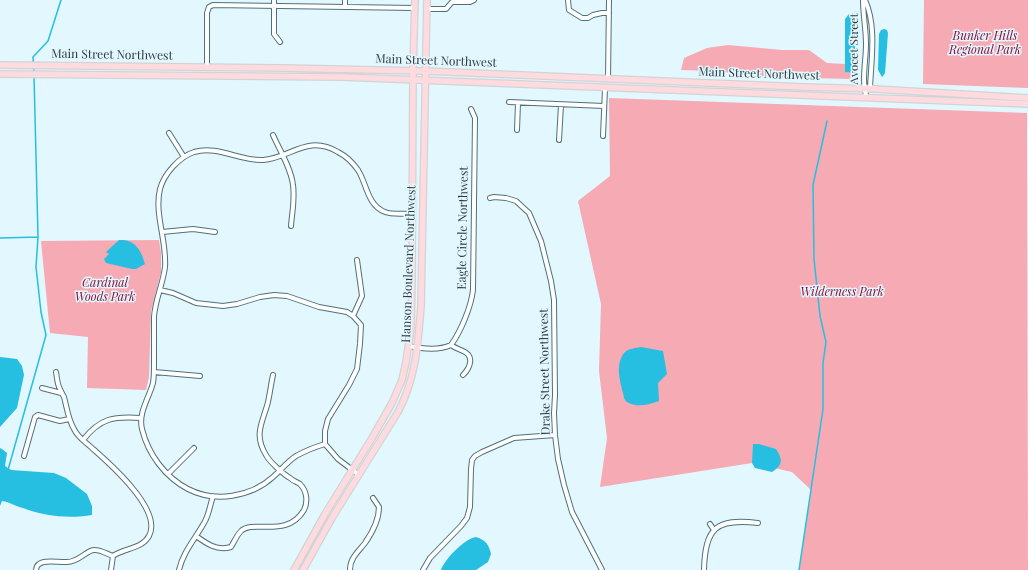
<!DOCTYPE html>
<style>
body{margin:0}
canvas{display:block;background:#e2f7fe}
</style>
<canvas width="1028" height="570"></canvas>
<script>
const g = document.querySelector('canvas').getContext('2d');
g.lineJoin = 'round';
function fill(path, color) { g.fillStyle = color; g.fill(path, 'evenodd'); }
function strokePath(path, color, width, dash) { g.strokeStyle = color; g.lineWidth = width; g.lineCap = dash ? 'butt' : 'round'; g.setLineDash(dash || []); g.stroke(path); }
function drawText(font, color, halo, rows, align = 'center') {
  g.font = font + ' "Playfair Display",serif'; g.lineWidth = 3; g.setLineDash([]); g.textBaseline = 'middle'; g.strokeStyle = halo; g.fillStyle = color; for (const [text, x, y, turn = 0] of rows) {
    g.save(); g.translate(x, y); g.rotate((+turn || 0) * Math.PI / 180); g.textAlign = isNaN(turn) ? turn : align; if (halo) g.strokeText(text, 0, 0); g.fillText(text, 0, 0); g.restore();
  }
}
fill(new Path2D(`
 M924,0H1028V88L923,84Z
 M728,45L782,50H809L827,63L845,64L846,72L853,73V75L849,79L772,77L714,71L681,70L684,58L707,48Z
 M609,98L1027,113L1028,570H799L811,490L792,472L752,463L600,487L607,438L599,371L601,304L578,201L610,176Z
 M159,240L161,253V272L151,311L149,377L146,390L87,388L88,337L50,333L41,241Z`), '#f6aab4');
fill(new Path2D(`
 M849,14L855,17V69L853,73L845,72V19Z
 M884,29L887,30L888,33L885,73L883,76L882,77L878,70L879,34L881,30Z
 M119,240C135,239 141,250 145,264L136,269H132L106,263L104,259L109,254L106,252Z
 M641,347L663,351L667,374L658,383L659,401C650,404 638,408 629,403C624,401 624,397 623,393C620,381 615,365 624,353C627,349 635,348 641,347Z
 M0,357L17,359L22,366L24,375L17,408L0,427Z
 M753,444H759L776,449C783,460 783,465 772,472L755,468L752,463Z
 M0,448L2,449L7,453L5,466L11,470L54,473L66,478L87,494L92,506V515C70,519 43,516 23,508C15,506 10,502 2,501L0,506Z
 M476,537C486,540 489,545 491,554L488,562L476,570H441C445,559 464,539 476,537Z`), '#26bfe2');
strokePath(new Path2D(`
 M34,72L33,57L48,41L61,0
 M0,238L38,237
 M8,470L46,335L41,312L36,267L38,237L34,76
 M799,570L823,409V363L826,342L820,316L814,259L813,185L827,121`), '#26bfe2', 1.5);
const minor = new Path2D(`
 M274,0V34L280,42
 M568,0L569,10L582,18H588L593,15L602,13H609
 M863,0C863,15 866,29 866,44C866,62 861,81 867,98
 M865,0C877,26 871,61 870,89
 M345,7V0
 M427,9H446L452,2H470L474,0
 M207,67V13L209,7L213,5L415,8
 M608,79L609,0
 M509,102L604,106
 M517,130L518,103
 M169,133L184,157
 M273,135C280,151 291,168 293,185C295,199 292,213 291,226
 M603,136L605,89
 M559,140L561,105
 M490,198L494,197L506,198L516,201L529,213L541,241L551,281L554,300L555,395L554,413L555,435L558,459L564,485L572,512L602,570
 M162,232L193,229L215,232
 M160,290L173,293L196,303L223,306L237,304L260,297L274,295L287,296L319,307L347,312L353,316L361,325L360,344L357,369L349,385L328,419L325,431V444L338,459L359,475
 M353,316L362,296L357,260
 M451,345C461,331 471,307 473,290L475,118L471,109
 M409,346C423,349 438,351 451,345C455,348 459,349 463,351C475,356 470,368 463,375
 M56,372C57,377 57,384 60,389C61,392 63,395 64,397C67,408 68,419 74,429C78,438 86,442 93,449C110,464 163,510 149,536C142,549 124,548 113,556L111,570
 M154,372L200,376
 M42,388L61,393
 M83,440C100,418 114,416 141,418
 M325,444C315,447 305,451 296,456C287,462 281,470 273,477C251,497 215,503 188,489C165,477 148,454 142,429C138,413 149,398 153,383C154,377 154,370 154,364C154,348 154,332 154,317C155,300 163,284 165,267C167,241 154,214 160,189C164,174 179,157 194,152C218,145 239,161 263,160C291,158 307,134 338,152C346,156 353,163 358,170C367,184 367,205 385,212C393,215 403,213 412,214
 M24,456L35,417L38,415L60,421L69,419
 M168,474L194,448
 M710,524L714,530
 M196,536C207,544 217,551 231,547C234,542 237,535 241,531C253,519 287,539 304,510C308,502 307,491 300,484C297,482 293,481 290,478C283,474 269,461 266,455C253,434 263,422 268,402C270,393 271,384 273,375
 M36,570C37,557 58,563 67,562C80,562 87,549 95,550C101,550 107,554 113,556
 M179,570C183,552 195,539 204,523C209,515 210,505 213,496
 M350,570C350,558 358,552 365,543C372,533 379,519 379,507L373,498
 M423,570L430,558L461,526L467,518L470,507L471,469L472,460L475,456L482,452L514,438L555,435
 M704,570C705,528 716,518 758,523`);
const major = new Path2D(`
 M0,65L282,68L425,71L804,87L875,89L1028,98
 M0,74L342,77L1028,104
 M294,570L325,514L372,438L392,403L402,380L406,362L411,328L412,280L413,70L415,0
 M303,570L332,518L398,412C416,379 418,343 421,306L427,0`);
strokePath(minor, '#50717a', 6);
strokePath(major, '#d1d4d5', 8);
strokePath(minor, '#fff', 4);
strokePath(major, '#ffdbdf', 5.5);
drawText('italic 12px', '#8c0d36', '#e2f7fe', [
 ["Bunker Hills",985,36],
 ["Regional Park",985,50],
 ["Cardinal",105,283],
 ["Woods Park",105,297],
 ["Wilderness Park",842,292]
]);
drawText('12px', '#2c3a3f', '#e2f7fe', [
 ["Avocet Street",854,49,-90],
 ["Main Street Northwest",112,55,1],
 ["Main Street Northwest",436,61,2],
 ["Main Street Northwest",759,74,2],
 ["Eagle Circle Northwest",463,228,-89],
 ["Hanson Boulevard Northwest",409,264,-88],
 ["Drake Street Northwest",545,372,-91]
]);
</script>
